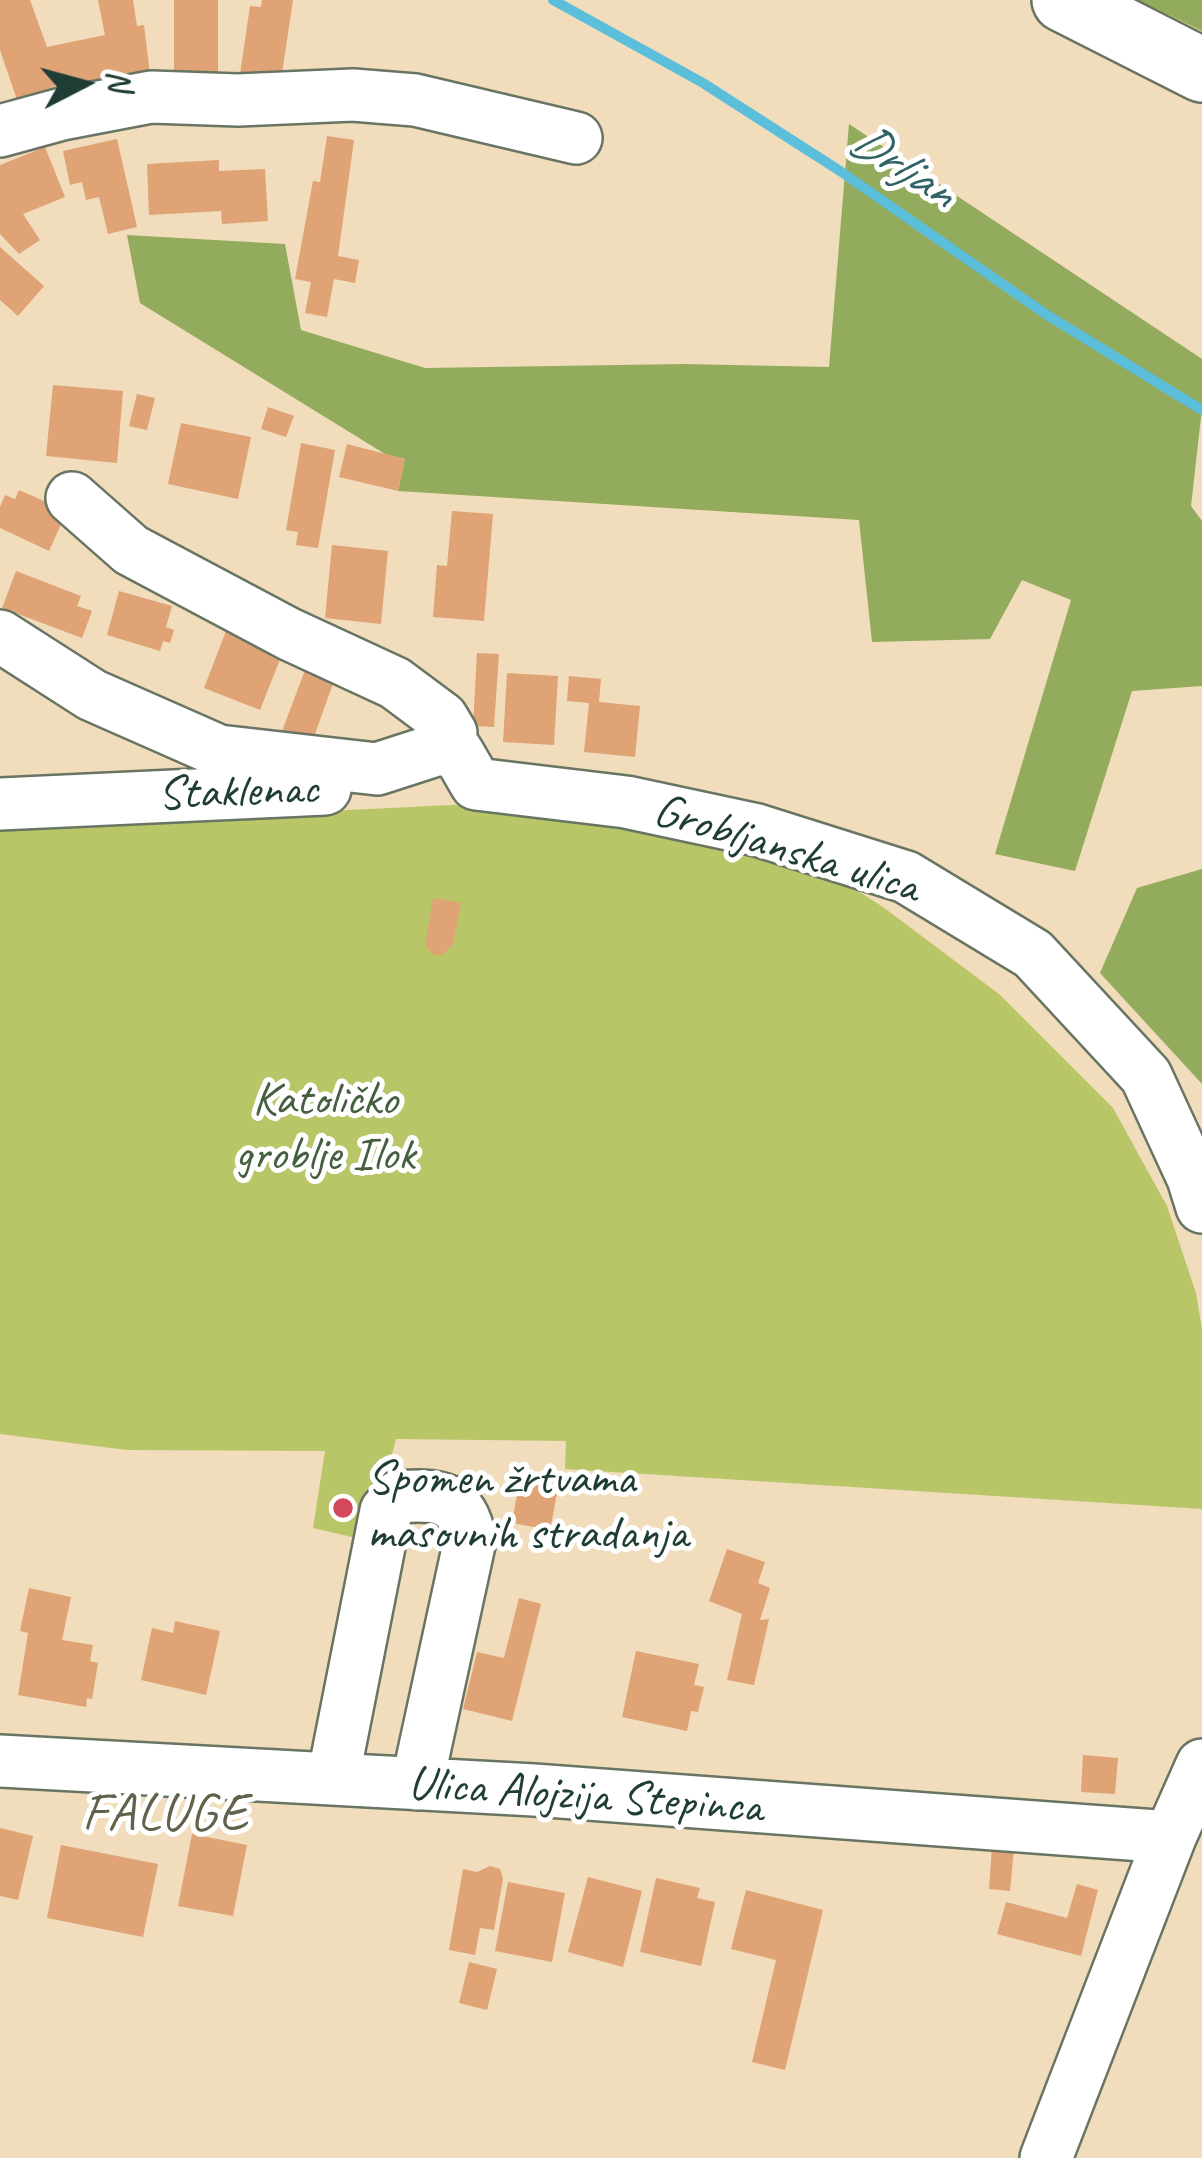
<!DOCTYPE html>
<meta charset="utf-8">
<style>
body{margin:0}
#map{position:relative;width:1202px;height:2158px;overflow:hidden;background:#f1dcbb;font-family:Caveat,sans-serif}
canvas{display:block}
.north{position:absolute;left:24px;top:24px;width:120px;height:120px;-webkit-text-stroke:9px #fff;paint-order:stroke;rotate:84deg;font-size:33px;font-weight:700;line-height:48px;text-align:center;color:#1f3d34}
.north::after{content:'';display:block;margin:auto;width:42px;height:54px;background:#1f3d34;clip-path:polygon(50% 0,100% 100%,50% 72%,0 100%)}
</style>
<div id="map">
<canvas width="1202" height="2158"></canvas>
<div class="north">N</div>
</div>
<script>
const g = document.querySelector('canvas').getContext('2d');
g.lineJoin = 'round';
function fill(path, color) { g.fillStyle = color; g.fill(path, 'evenodd'); }
function strokePath(path, color, width, dash) { g.strokeStyle = color; g.lineWidth = width; g.lineCap = dash ? 'butt' : 'round'; g.setLineDash(dash || []); g.stroke(path); }
function drawText(font, color, halo, rows, align = 'center') {
  g.font = font + ' Caveat,sans-serif'; g.lineWidth = 10; g.setLineDash([]); g.textBaseline = 'middle'; g.strokeStyle = halo; g.fillStyle = color; for (const [text, x, y, turn = 0] of rows) {
    g.save(); g.translate(x, y); g.rotate((+turn || 0) * Math.PI / 180); g.textAlign = isNaN(turn) ? turn : align; if (halo) g.strokeText(text, 0, 0); g.fillText(text, 0, 0); g.restore();
  }
}
fill(new Path2D(`
 M513,802L828,872L883,907L999,994L1113,1108L1167,1206L1196,1293L1202,1329V1509L565,1469L566,1441L396,1439L369,1541L313,1528L325,1451L127,1450L0,1434V827Z`), '#b9c668');
fill(new Path2D(`
 M1138,0H1202V31Z
 M849,124L1202,359V408L1191,506L1202,521V686L1132,691L1075,871L995,854L1071,600L1022,580L990,639L872,642L859,520L398,491L405,459L385,454L140,303L127,235L285,244L301,330L425,368L684,364L829,367Z
 M1202,869V1084L1100,973L1137,888Z`), '#92ab5c');
strokePath(new Path2D(`
 M553,0L703,83L840,171L1047,315L1202,410`), '#5bbeda', 10);
fill(new Path2D(`
 M0,0H30L47,47L105,35L98,0H133L137,26L144,25L150,74L59,85L17,100L0,50Z
 M174,0H218V72H174Z
 M262,0H293L281,80L240,74L250,6L261,7Z
 M327,136L354,140L338,256L359,260L355,283L334,279L327,317L305,313L311,282L295,279L313,181L320,182Z
 M117,139L137,227L108,234L99,197L86,200L82,182L70,185L63,151Z
 M45,147L65,197L23,214L40,240L19,254L0,234V165Z
 M219,160V171L265,169L268,221L222,224L221,211L149,215L147,164Z
 M0,247L44,286L18,316L0,300Z
 M53,385L123,391L117,463L46,456Z
 M137,394L155,398L147,430L129,426Z
 M268,407L294,416L286,437L261,429Z
 M181,423L251,437L238,499L168,484Z
 M301,443L335,450L318,548L296,545L298,532L286,530Z
 M347,444L405,459L398,491L339,477Z
 M19,490L67,511L49,551L0,528V507L5,495L15,499Z
 M452,511L493,514L484,621L433,617L437,565L447,566Z
 M332,545L388,551L381,624L325,618Z
 M16,571L81,596L77,606L92,611L82,638L2,608Z
 M119,591L172,606L166,627L174,630L170,643L163,641L160,651L107,635Z
 M226,631L283,652L260,710L204,688Z
 M477,653L499,654L494,727L473,726Z
 M305,670L334,681L311,745L281,734Z
 M507,673L558,676L554,745L503,742Z
 M569,676L601,679L599,702L640,706L635,757L584,752L589,703L567,701Z
 M433,898L461,903L453,944L442,955H434L425,946Z
 M521,1471L560,1478L550,1530L512,1523Z
 M727,1549L765,1562L758,1583L770,1588L760,1620L769,1619L754,1685L727,1680L742,1614L709,1601Z
 M29,1588L71,1597L62,1640L93,1645L90,1661L98,1663L92,1699L87,1698L86,1707L18,1695L28,1633L20,1631Z
 M519,1598L541,1604L512,1721L463,1709L477,1652L504,1658Z
 M175,1621L220,1631L206,1695L141,1680L152,1628L173,1633Z
 M636,1651L699,1664L694,1685L704,1687L698,1712L691,1711L687,1731L622,1717Z
 M1083,1755L1118,1758L1115,1794L1081,1792Z
 M0,1828L33,1836L18,1900L0,1896Z
 M192,1834L247,1845L233,1916L178,1906Z
 M61,1845L158,1864L143,1937L47,1918Z
 M992,1846L1014,1848L1010,1891L989,1889Z
 M490,1866L500,1869L503,1879L494,1930L480,1928L475,1955L449,1950L463,1869L477,1872Z
 M588,1877L642,1891L623,1967L568,1952Z
 M656,1878L700,1888L697,1898L715,1902L701,1966L640,1952Z
 M508,1882L565,1893L552,1962L495,1951Z
 M1077,1884L1098,1890L1081,1956L997,1934L1006,1902L1067,1918Z
 M746,1890L823,1910L785,2070L752,2062L776,1960L731,1949Z
 M469,1962L497,1969L487,2010L459,2003Z`), '#dfa376');
const minor = new Path2D(`
 M0,131L62,114L151,97L238,100L353,95L415,100L576,138
 M72,498L131,550L289,634L395,683L442,718L451,733L450,751
 M0,636L92,695L219,751L377,769L439,749L458,753L476,784L626,802L757,830L906,877L1033,954L1146,1076L1193,1178L1202,1207
 M0,804L325,789
 M0,1761L534,1790L1170,1837
 M333,1779L386,1511L398,1497C438,1494 463,1495 470,1540L417,1784
 M1046,2158L1170,1837L1202,1765`);
const major = new Path2D(`
 M1064,0L1202,70`);
strokePath(minor, '#687563', 56);
strokePath(major, '#687563', 68);
strokePath(minor, '#fff', 51);
strokePath(major, '#fff', 63);
for (const [x, y, r, color] of [
 [343,1508,12,"#d1495b"]
]) { const dot = new Path2D(); dot.arc(x, y, r, 0, 2 * Math.PI); g.fillStyle = color; g.fill(dot); strokePath(dot, '#fff', 4.5); }
drawText('48px', '#1f3d34', '#fff', [
 ["Staklenac",238,793,-2],
 ["Grobljanska ulica",786,850,17],
 ["Ulica Alojzija Stepinca",585,1797,4]
]);
drawText('48px', '#465f41', '#fff', [
 ["Katoličko",325,1101],
 ["groblje Ilok",325,1156]
]);
drawText('48px', '#1f3d34', '#fff', [
 ["Spomen žrtvama",367,1480],
 ["masovnih stradanja",367,1535]
], 'left');
drawText('italic 51px', '#316466', '#fff', [
 ["Drljan",902,167,33]
]);
g.letterSpacing = '3px';
drawText('54px', '#62614b', '#fff', [
 ["FALUGE",166,1815]
]);
g.letterSpacing = '0px';
</script>
